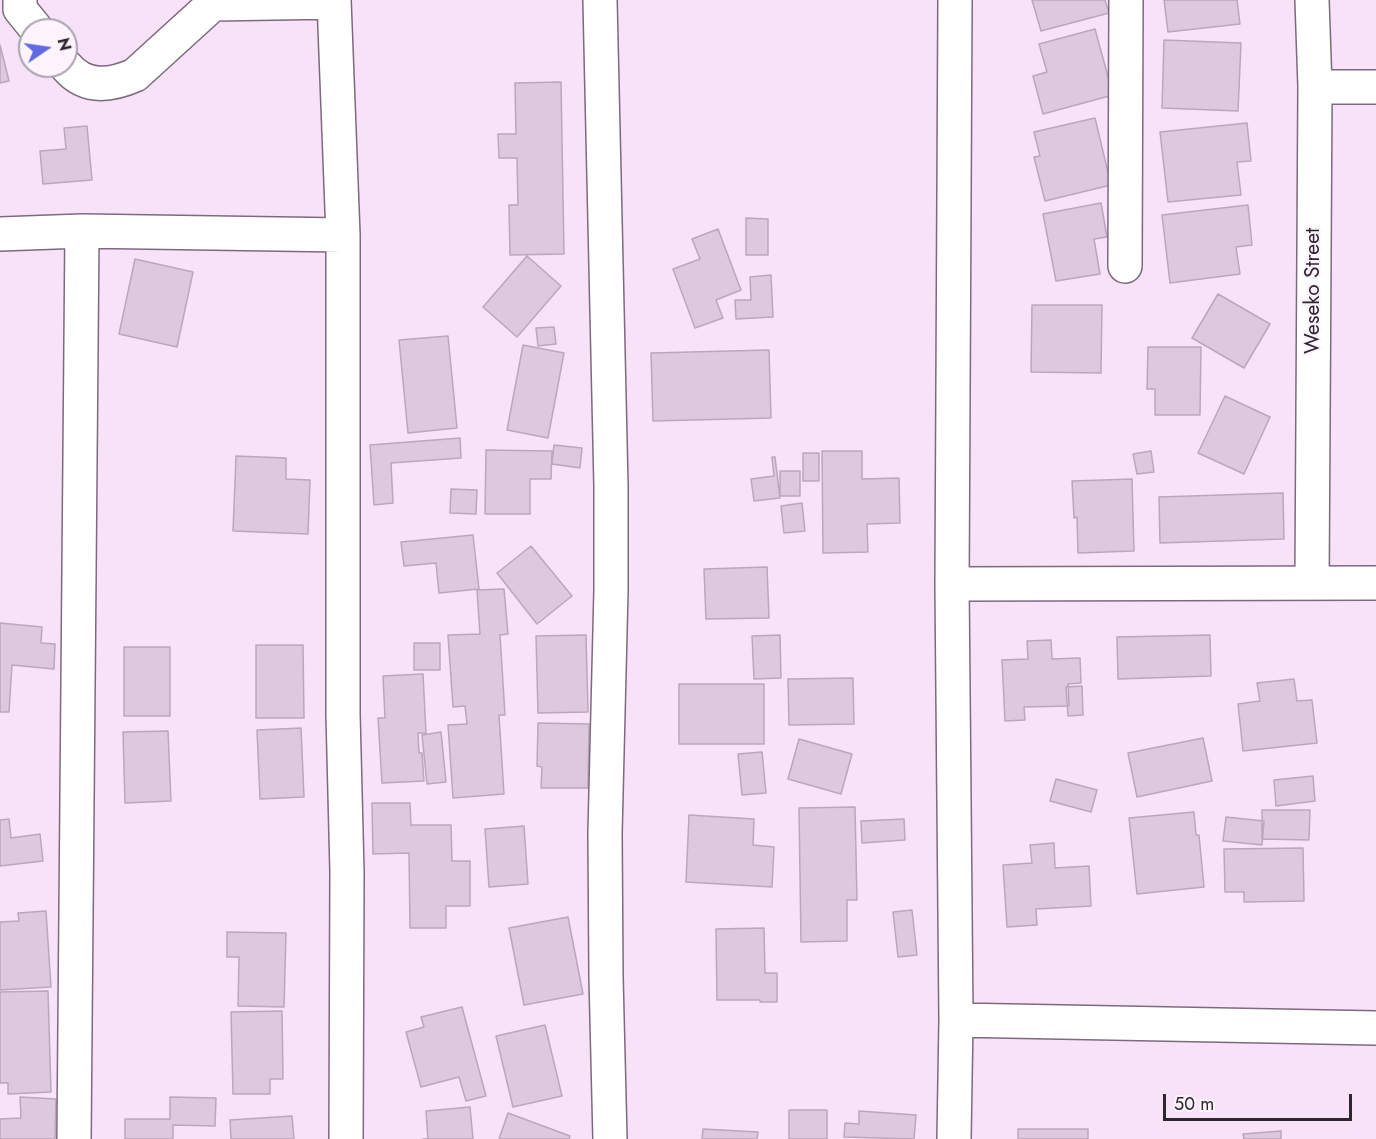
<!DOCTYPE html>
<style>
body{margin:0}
#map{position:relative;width:1376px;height:1139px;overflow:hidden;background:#f8e2f8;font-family:Jost,sans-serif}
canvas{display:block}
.north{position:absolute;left:18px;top:18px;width:60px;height:60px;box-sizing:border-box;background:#fdf4fd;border:2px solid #aaa2aa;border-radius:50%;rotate:77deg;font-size:16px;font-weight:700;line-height:24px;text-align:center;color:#2e262e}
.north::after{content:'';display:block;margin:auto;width:21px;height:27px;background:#5f6ae2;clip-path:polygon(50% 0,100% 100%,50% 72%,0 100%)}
.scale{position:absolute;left:1163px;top:1094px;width:189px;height:27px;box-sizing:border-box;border:3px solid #2e262e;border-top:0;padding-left:8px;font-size:18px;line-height:21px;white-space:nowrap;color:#2e262e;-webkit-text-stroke:4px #fdf4fd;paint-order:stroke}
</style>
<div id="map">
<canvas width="1376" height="1139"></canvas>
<div class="north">N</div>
<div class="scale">50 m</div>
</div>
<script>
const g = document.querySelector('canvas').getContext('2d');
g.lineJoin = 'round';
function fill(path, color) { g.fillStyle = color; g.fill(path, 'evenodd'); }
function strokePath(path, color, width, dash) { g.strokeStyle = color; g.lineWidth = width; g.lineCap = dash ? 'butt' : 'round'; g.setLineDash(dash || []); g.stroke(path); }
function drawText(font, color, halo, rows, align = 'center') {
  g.font = font + ' Jost,sans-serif'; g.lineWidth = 4.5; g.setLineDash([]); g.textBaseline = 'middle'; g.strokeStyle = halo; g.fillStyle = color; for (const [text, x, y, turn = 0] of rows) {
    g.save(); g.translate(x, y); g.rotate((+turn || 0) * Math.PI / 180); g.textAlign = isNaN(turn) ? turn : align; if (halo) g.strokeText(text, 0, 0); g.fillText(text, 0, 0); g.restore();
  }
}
const building = new Path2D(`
 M1032,0H1105L1109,13L1041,31Z
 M1164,0H1237L1240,24L1168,32Z
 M1095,29L1113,95L1043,114L1033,76L1047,72L1039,44Z
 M1164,40L1241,43L1238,111L1162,108Z
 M0,45L9,81L0,83Z
 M561,82L564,254L510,255L509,205H518L517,158H499L498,134H516L515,83Z
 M1095,118L1111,185L1045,201L1034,157L1040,156L1034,132Z
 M1247,123L1251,161L1237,162L1241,195L1168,202L1160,132Z
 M87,126L92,180L43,184L40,151L66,149L64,128Z
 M1101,203L1107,237L1094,239L1100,274L1056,281L1043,214Z
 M1248,205L1252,245L1236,247L1240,274L1170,283L1162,215Z
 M746,218L768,219V255H746Z
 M718,229L741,290L716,300L723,318L695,328L673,269L700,259L692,239Z
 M527,256L561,286L517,337L483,307Z
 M135,259L193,272L177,347L119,334Z
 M771,275L773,317L736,319L735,300H751L750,277Z
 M1218,294L1270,324L1244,368L1192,338Z
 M1032,305H1102L1101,373L1031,372Z
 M554,327L556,344L538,346L536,328Z
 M448,336L457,428L408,433L399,340Z
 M523,345L564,353L548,438L507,430Z
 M1148,347H1201L1200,415H1155V389H1147Z
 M769,350L771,418L653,421L651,353Z
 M1225,396L1270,417L1244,474L1198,453Z
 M460,438L461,458L391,463L393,503L374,505L370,445Z
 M554,445L582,448L580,468L552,464Z
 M486,450L552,451L551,479H530V514H485Z
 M822,451H862V479L899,478L900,523L867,524L868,552L823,553Z
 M1151,451L1154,472L1137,474L1133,454Z
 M803,453H819V481H803Z
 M236,456L286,458V479L310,480L308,534L233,531Z
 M772,457H775L780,498L754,501L751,479L774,476Z
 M780,471H800V496H780Z
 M1132,479L1134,551L1078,553L1077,517L1074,518L1072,481Z
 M451,489L477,490L476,514L450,513Z
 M1283,493L1284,539L1160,543L1159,497Z
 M802,503L805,531L784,533L781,506Z
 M473,535L479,589L439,593L436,563L404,566L401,542Z
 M531,546L572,596L537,624L497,573Z
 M767,567L769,618L706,619L704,569Z
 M504,589L508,634L500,635L505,715H499L504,794L453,798L448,725L467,724L465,706L453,707L448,635L480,634L477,590Z
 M0,623L42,627L41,643L55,644L54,669L12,665L9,712H0Z
 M586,635L588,712L538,713L536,636Z
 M780,635L781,678L754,679L752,636Z
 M1210,635L1211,676L1118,679L1117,637Z
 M1051,640L1052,659L1080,658L1081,683L1068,684L1069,706L1024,707L1025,720L1005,721L1002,660L1028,659L1027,641Z
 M414,643H440V670H414Z
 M256,645H303L304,718H256Z
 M124,647H170V716H124Z
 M423,674L426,733H418L419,753H422L424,781L382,783L378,718H385L383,676Z
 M853,678L854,724L789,725L788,679Z
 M1294,679L1297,701L1312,700L1317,743L1243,751L1238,704L1260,701L1257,683Z
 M679,684H764V744H679Z
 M1082,686L1083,715L1068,716L1066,687Z
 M538,723L589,724L588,788H541L542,767L537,766Z
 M301,728L304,797L260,799L257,730Z
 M168,731L171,801L125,803L123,732Z
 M441,732L446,782L427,784L422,735Z
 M1203,738L1212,781L1137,797L1128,753Z
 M799,739L852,754L841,794L788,779Z
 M762,752L766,793L742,795L738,754Z
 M1313,776L1315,801L1276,806L1274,780Z
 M1056,779L1097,790L1091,812L1050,801Z
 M372,803H410L411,825H451L452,861H470V906H446V928H410L409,853L373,854Z
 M855,807L857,900H847V941L801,942L799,808Z
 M1262,810H1310L1309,840L1262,839Z
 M1194,812L1196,835H1199L1204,887L1137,894L1129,818Z
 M689,815L754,819L753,845L774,847L772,887L686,882Z
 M1226,817L1264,821L1262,845L1223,841Z
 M9,819L11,838L40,834L43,861L0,866V820Z
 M904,819L905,840L862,843L861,821Z
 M524,826L528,884L489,887L485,829Z
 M1054,843L1055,868L1089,866L1091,906L1036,909L1037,925L1007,927L1003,865L1032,863L1030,845Z
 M1303,848L1304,901L1244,902V892H1225L1224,849Z
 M912,910L917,955L898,957L893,912Z
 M46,911L51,987L0,990V922L19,921L18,913Z
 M568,917L583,994L524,1005L509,928Z
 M764,928L765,973H777V1002H760V1000H717L716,929Z
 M227,932L286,933L284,1007L238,1006L239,957H227Z
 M48,991L51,1092L8,1094V1083H0V992Z
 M462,1007L486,1096L466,1101L459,1077L421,1087L406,1032L424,1027L421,1017Z
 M282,1011L283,1079H270V1094H233L231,1012Z
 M545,1025L562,1096L513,1107L496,1036Z
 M20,1097L56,1099L55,1139H0V1119L21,1118Z
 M170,1097L216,1098L215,1126L173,1125V1139H125V1119H170Z
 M470,1107L473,1139H423H428L426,1111Z
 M789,1110H827V1139H789Z
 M859,1111L916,1115L914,1139L844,1137L845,1123L859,1124Z
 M508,1113L570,1136L569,1139H499Z
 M292,1116L294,1139H231L230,1120Z
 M703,1129L758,1132L757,1139H702Z
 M1018,1129H1088V1139H1018Z
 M1281,1131V1139H1244L1243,1134Z`);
fill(building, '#ddc8dd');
strokePath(building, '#bba6bb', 1.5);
const minor = new Path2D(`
 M20,0V9L37,30
 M334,0L343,235V714L347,872L346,1139
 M600,0L611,486V590L605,833L606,977L610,1139
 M1312,0L1315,87L1312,582
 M66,66C85,89 110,86 135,75L213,4L334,2
 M1315,87H1376
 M0,234L82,231L343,235
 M1125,266L1126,0
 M952,584L1376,583
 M956,1020L1376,1028
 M74,1139L82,231
 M954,1139L956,1020L952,584L955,0`);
strokePath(minor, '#7d6a7e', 36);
strokePath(minor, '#fff', 33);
drawText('21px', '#2e262e', '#fdf4fd', [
 ["Weseko Street",1314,291,-90]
]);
</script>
